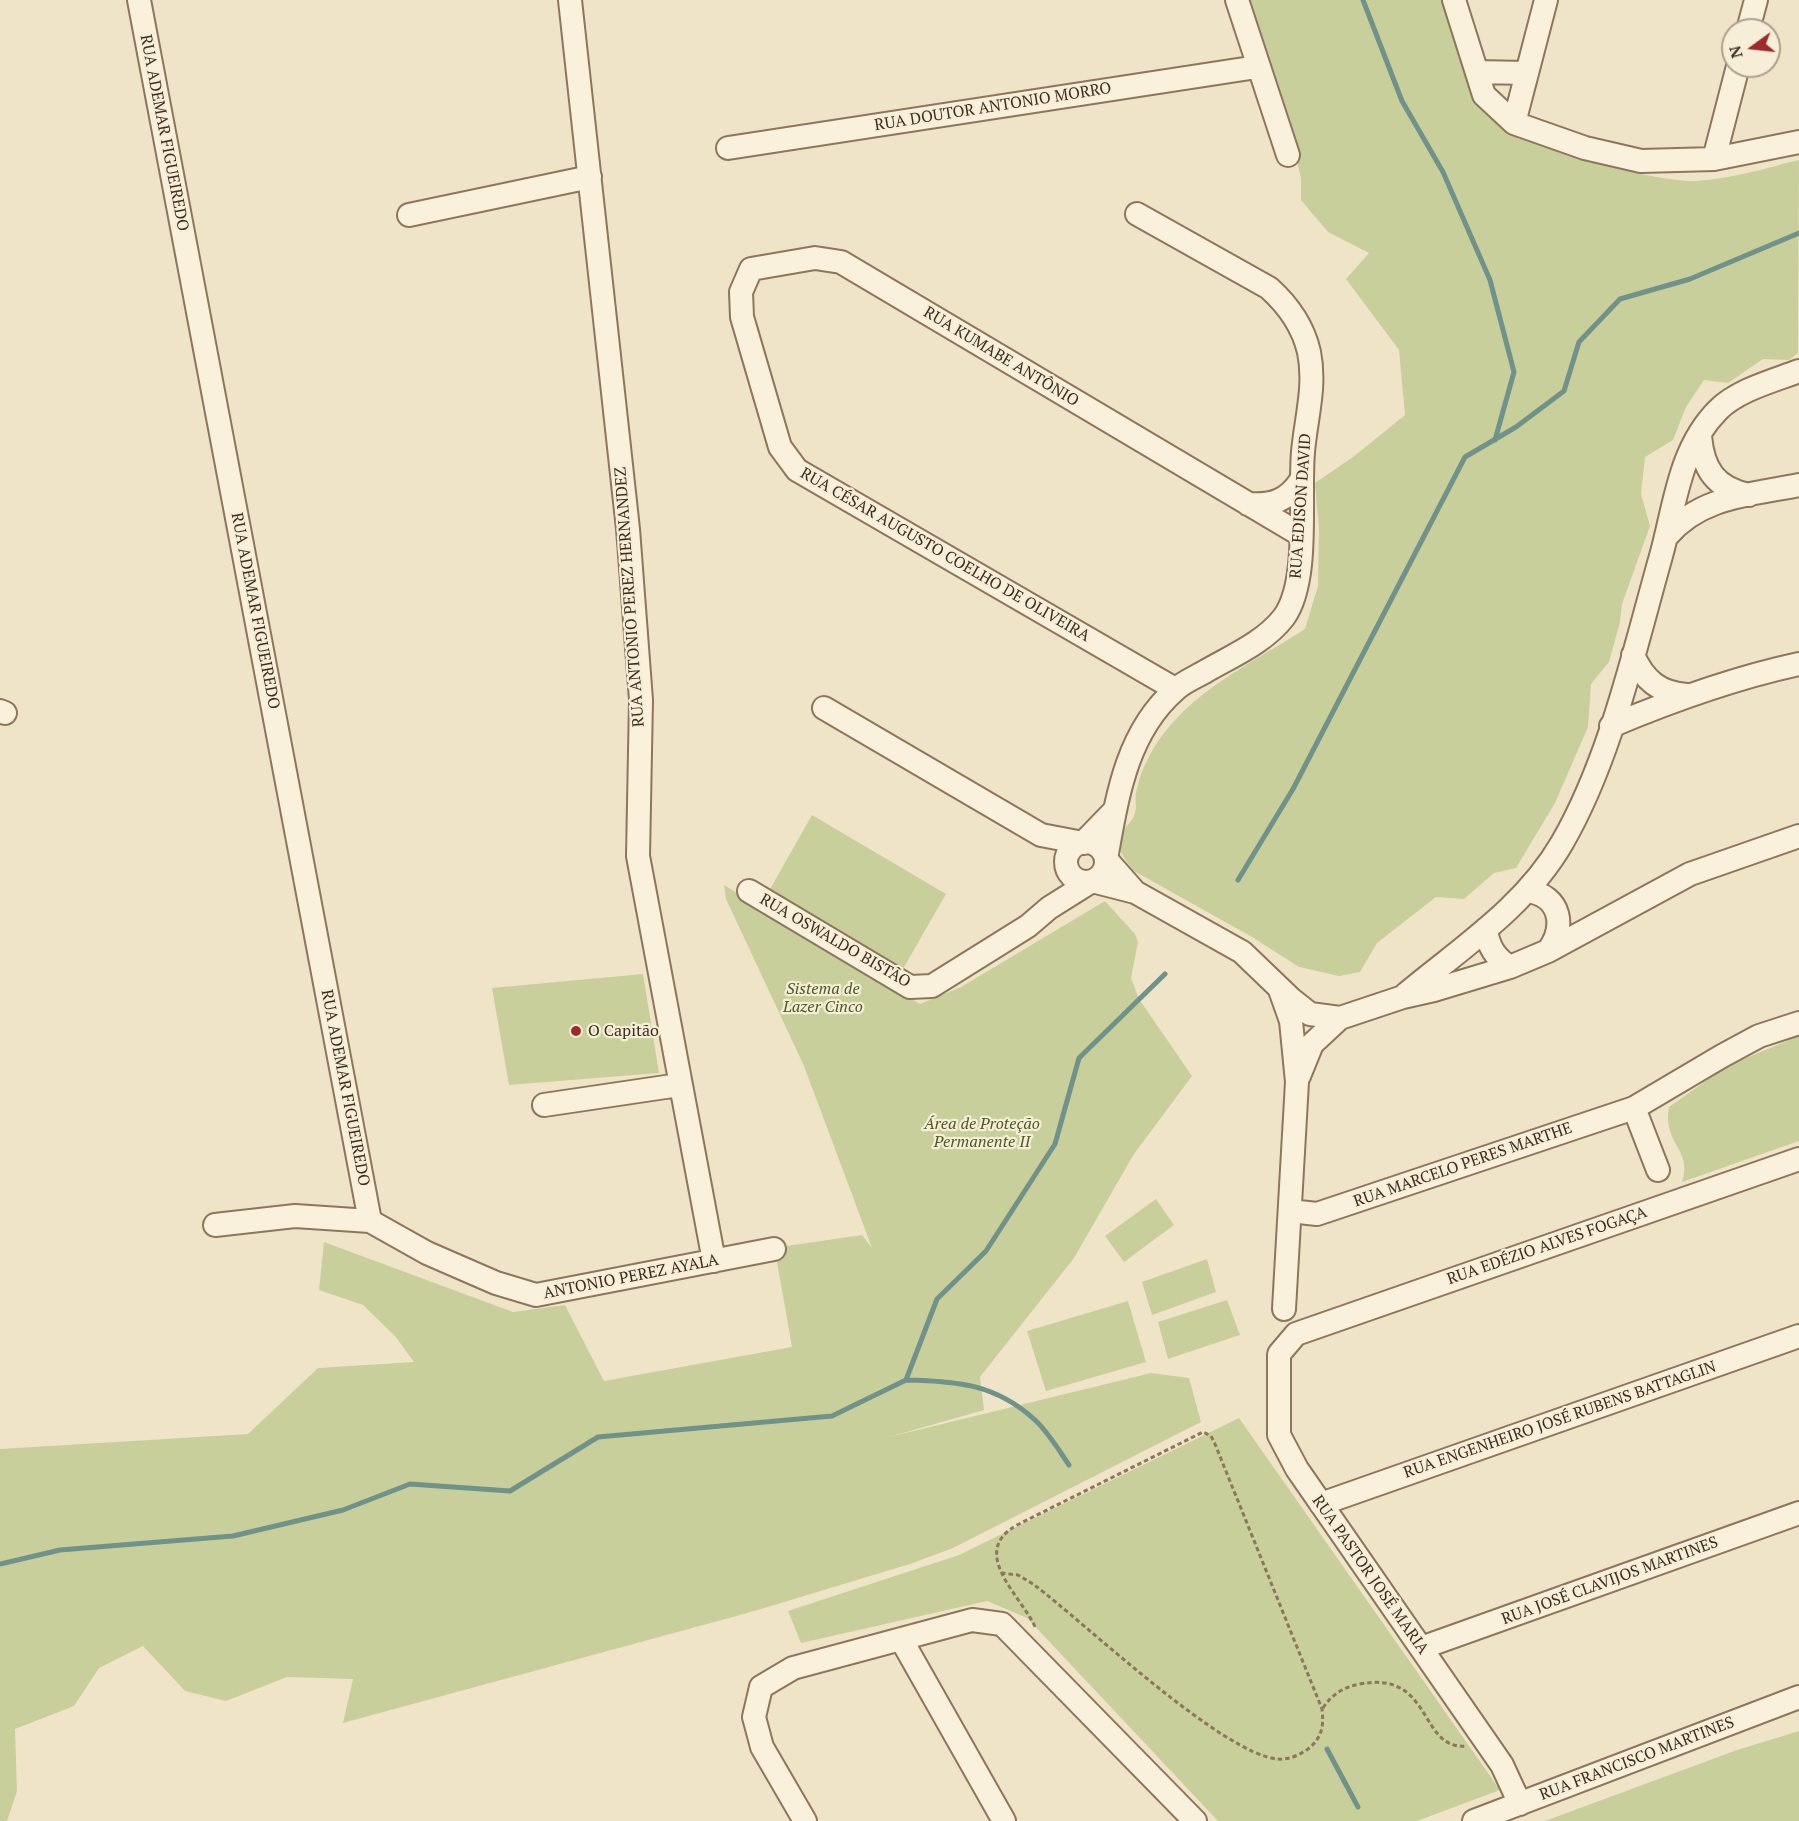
<!DOCTYPE html>
<meta charset="utf-8">
<style>
body{margin:0}
#map{position:relative;width:1799px;height:1821px;overflow:hidden;background:#f0e4c8;font-family:"PT Serif",serif}
canvas{display:block}
.north{position:absolute;left:1721px;top:18px;width:60px;height:60px;box-sizing:border-box;background:#f7eed8;border:2px solid #ada18e;border-radius:50%;rotate:255deg;font-size:16px;font-weight:700;line-height:24px;text-align:center;color:#3d2e20}
.north::after{content:'';display:block;margin:auto;width:21px;height:27px;background:#9e2a2b;clip-path:polygon(50% 0,100% 100%,50% 72%,0 100%)}
</style>
<div id="map">
<canvas width="1799" height="1821"></canvas>
<div class="north">N</div>
</div>
<script>
const g = document.querySelector('canvas').getContext('2d');
g.lineJoin = 'round';
function fill(path, color) { g.fillStyle = color; g.fill(path, 'evenodd'); }
function strokePath(path, color, width, dash) { g.strokeStyle = color; g.lineWidth = width; g.lineCap = dash ? 'butt' : 'round'; g.setLineDash(dash || []); g.stroke(path); }
function drawText(font, color, halo, rows, align = 'center') {
  g.font = font + ' "PT Serif",serif'; g.lineWidth = 4.5; g.setLineDash([]); g.textBaseline = 'middle'; g.strokeStyle = halo; g.fillStyle = color; for (const [text, x, y, turn = 0] of rows) {
    g.save(); g.translate(x, y); g.rotate((+turn || 0) * Math.PI / 180); g.textAlign = isNaN(turn) ? turn : align; if (halo) g.strokeText(text, 0, 0); g.fillText(text, 0, 0); g.restore();
  }
}
fill(new Path2D(`
 M1250,0H1443C1453,34 1466,97 1493,120C1526,148 1653,182 1696,181C1731,179 1766,168 1799,160L1798,353L1789,360L1763,359L1728,383L1704,380L1686,407L1673,440L1645,457L1641,494L1650,526L1622,604L1620,622L1609,662L1591,684L1588,727L1555,803L1516,868L1494,873L1464,899L1436,897L1377,943L1360,972L1339,976L1299,967L1252,937L1134,871C1125,860 1112,844 1123,830C1126,826 1132,821 1134,816C1137,810 1135,800 1136,793C1138,784 1141,772 1146,763C1177,697 1246,667 1305,629L1318,586L1319,529L1315,483L1353,457L1405,415L1399,350L1346,279L1369,253L1328,232L1301,200V178L1294,149Z
 M812,815L946,894L903,969L769,891Z
 M724,885L920,1004L961,987L1105,901L1135,934L1138,942L1131,978L1139,999L1192,1076L1134,1154L1074,1258L980,1377L984,1410L889,1437L1151,1373L1189,1378L1201,1422L953,1548L910,1564L751,1612L343,1723L353,1679L287,1677L226,1701L185,1691L143,1646L99,1668L74,1706L15,1729L17,1791L7,1821H0V1449L248,1434L318,1368L414,1362L395,1336L363,1305L319,1290L324,1242L513,1312L565,1305L604,1381L792,1347L777,1262L787,1246L862,1235L872,1248L804,1066L726,899Z
 M643,974L659,1073L509,1085L492,988Z
 M1799,1036V1141L1682,1182C1693,1149 1662,1144 1669,1107L1727,1066Z
 M1156,1199L1174,1225L1124,1262L1105,1236Z
 M1207,1259L1216,1292L1152,1315L1142,1282Z
 M1227,1300L1240,1335L1168,1359L1158,1322Z
 M1128,1301L1146,1362L1046,1391L1027,1331Z
 M1239,1418L1500,1790L1417,1821H1218L1027,1618L987,1601L801,1643L788,1611L959,1555Z
 M1799,1731V1821H1545L1737,1750Z`), '#c9cf9b');
strokePath(new Path2D(`
 M1363,0L1402,101L1443,172L1490,280L1514,372L1495,440
 M1238,880L1293,789L1465,457L1516,427L1564,391L1579,342L1620,299L1690,279L1799,233
 M906,1380C957,1381 996,1384 1035,1420C1048,1432 1059,1450 1069,1465
 M0,1564L60,1550L233,1536L343,1510L410,1484L510,1491L598,1437L832,1416L906,1380L937,1299L986,1251L1055,1144L1079,1058L1165,974
 M1327,1749L1358,1807`), '#6f938a', 5);
const minor = new Path2D(`
 M139,0L370,1221
 M570,0L628,529L641,700L638,856L714,1261
 M1237,0L1288,155
 M1454,0L1484,95L1514,123L1585,148L1641,161L1714,159L1799,142
 M1748,30L1756,0
 M1477,72L1527,73
 M1514,123L1546,0
 M728,148L1257,67
 M1714,159L1738,66
 M409,215L590,177
 M1700,436C1703,469 1715,488 1749,495
 M1248,504C1273,506 1288,500 1301,480
 M1667,536C1701,496 1750,495 1799,485
 M1633,655C1644,680 1659,693 1687,695
 M1175,689L797,470L780,447L742,317L741,292L751,269L815,258L841,262L1301,535
 M824,708L1041,835L1083,843L1115,810
 M0,711L5,713
 M1611,726C1673,700 1734,678 1799,664
 M1066 862a20 20 0 1 1 40 0a20 20 0 1 1-40 0Z
 M749,891L910,987L932,986L1028,926L1049,908L1092,881L1135,892L1242,952L1291,999L1310,1014L1340,1018L1403,997L1434,990L1510,967L1548,951L1690,874L1799,836
 M1528,891C1561,896 1566,927 1548,951
 M1135,892L1106,859C1117,798 1126,733 1175,690C1183,682 1196,677 1206,671C1232,656 1265,642 1284,617C1310,581 1299,497 1303,452C1306,418 1316,386 1309,352C1303,326 1289,306 1269,288L1137,214
 M1486,929C1488,946 1495,958 1510,967
 M1280,990L1291,1021L1297,1082L1284,1309
 M1406,994C1461,948 1525,907 1562,843C1611,758 1634,651 1661,556C1675,506 1679,449 1718,410C1738,390 1773,381 1799,371
 M1299,1076L1312,1044L1340,1018
 M544,1105L679,1085
 M1634,1108L1658,1170
 M1290,1211L1317,1214L1634,1108L1722,1056L1759,1036L1799,1023
 M215,1225L295,1216L370,1221L427,1253L496,1283L536,1295L774,1249
 M1321,1504L1799,1336
 M901,1639L1004,1821
 M1421,1648L1799,1513
 M1520,1804L1502,1765L1297,1469L1279,1435V1354L1296,1334L1799,1159
 M805,1821L762,1747L754,1717L761,1687L793,1668L972,1620L1002,1624L1195,1821
 M1474,1821L1799,1697`);
strokePath(minor, '#8d765c', 26);
strokePath(new Path2D(`
 M1001,1573L1018,1575L1033,1584C1084,1622 1223,1755 1278,1759C1288,1760 1300,1755 1308,1749C1322,1738 1324,1726 1322,1709L1215,1444L1211,1436L1203,1432L1017,1525C967,1553 1023,1597 1036,1629
 M1323,1708C1332,1694 1344,1687 1360,1684C1434,1670 1418,1751 1467,1746`), '#8d765c', 3, [4.5, 3]);
strokePath(minor, '#faf1dc', 22);
for (const [x, y, r, color] of [
 [576,1031,6,"#9e2a2b"]
]) { const dot = new Path2D(); dot.arc(x, y, r, 0, 2 * Math.PI); g.fillStyle = color; g.fill(dot); strokePath(dot, '#f7eed8', 2); }
drawText('16px', '#3d2e20', '#f7eed8', [
 ["RUA DOUTOR ANTONIO MORRO",993,107,-9],
 ["RUA ADEMAR FIGUEIREDO",164,133,79],
 ["RUA KUMABE ANTÔNIO",1001,357,31],
 ["RUA EDISON DAVID",1301,506,-86],
 ["RUA CÉSAR AUGUSTO COELHO DE OLIVEIRA",945,555,30],
 ["RUA ANTONIO PEREZ HERNANDEZ",630,597,-94],
 ["RUA ADEMAR FIGUEIREDO",255,611,79],
 ["RUA OSWALDO BISTÃO",835,941,30],
 ["RUA ADEMAR FIGUEIREDO",345,1088,79],
 ["RUA MARCELO PERES MARTHE",1463,1165,-19],
 ["RUA EDÉZIO ALVES FOGAÇA",1547,1246,-19],
 ["ANTONIO PEREZ AYALA",631,1277,-11],
 ["RUA ENGENHEIRO JOSÉ RUBENS BATTAGLIN",1560,1420,-19],
 ["RUA PASTOR JOSÉ MARIA",1370,1575,55],
 ["RUA JOSÉ CLAVIJOS MARTINES",1610,1581,-20],
 ["RUA FRANCISCO MARTINES",1637,1759,-21]
]);
drawText('italic 16px', '#4d5a26', '#f7eed8', [
 ["Sistema de",823,989],
 ["Lazer Cinco",823,1007],
 ["Área de Proteção",982,1124],
 ["Permanente II",982,1142]
]);
drawText('16px', '#3d2e20', '#f7eed8', [
 ["O Capitão",588,1031]
], 'left');
</script>
